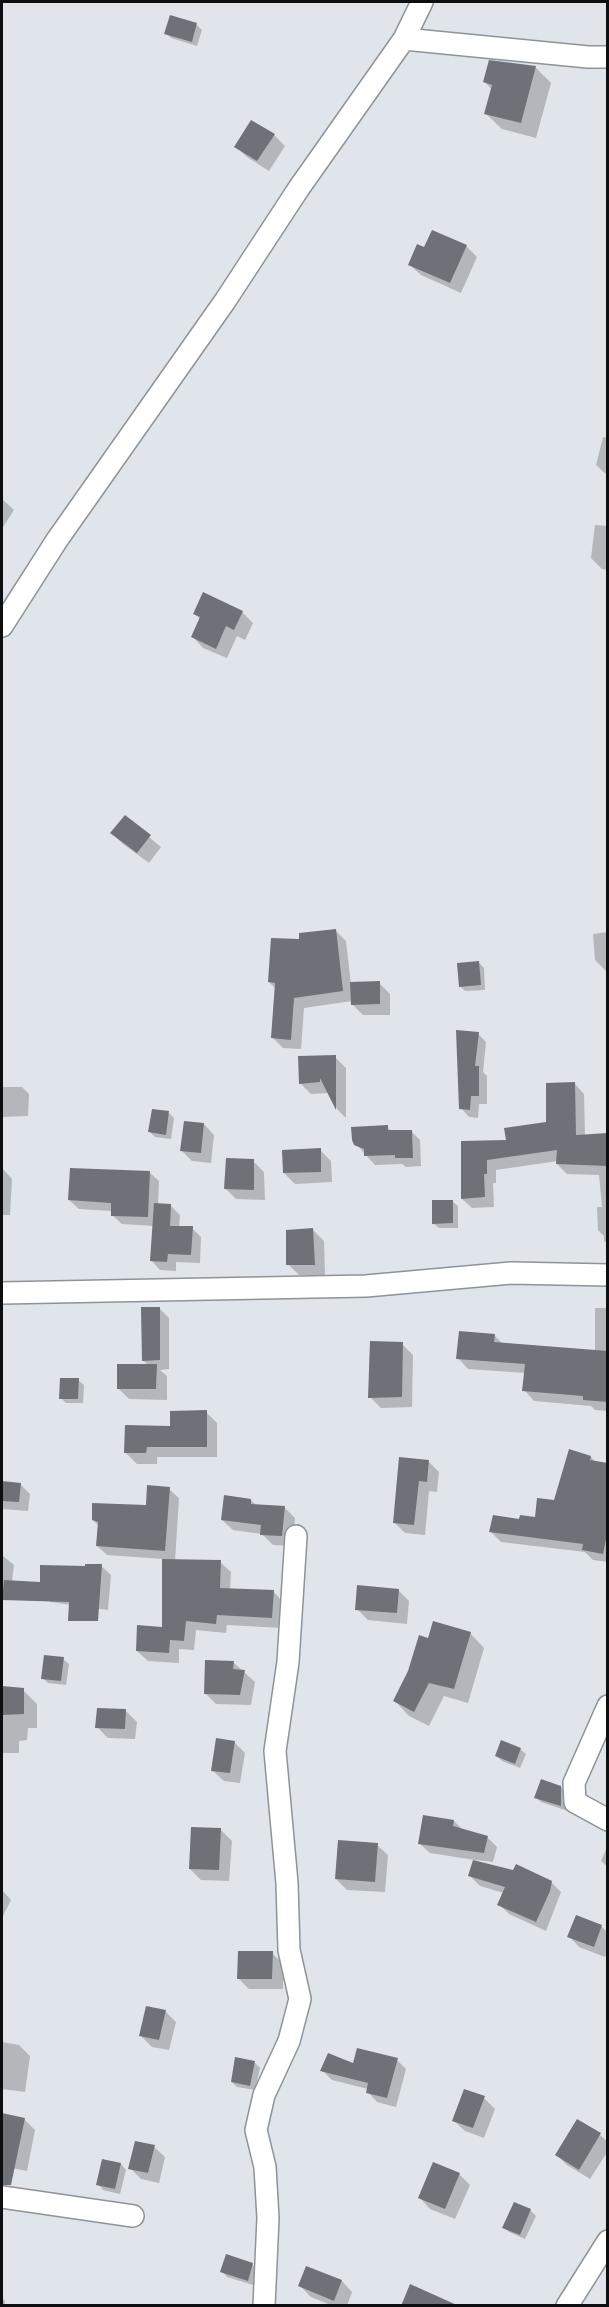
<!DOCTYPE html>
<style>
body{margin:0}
#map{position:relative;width:609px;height:2307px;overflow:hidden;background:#e0e5eb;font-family:"Golos Text",sans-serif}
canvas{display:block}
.frame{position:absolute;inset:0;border:3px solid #0c0e10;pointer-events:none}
</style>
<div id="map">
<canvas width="609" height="2307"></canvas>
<div class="frame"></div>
</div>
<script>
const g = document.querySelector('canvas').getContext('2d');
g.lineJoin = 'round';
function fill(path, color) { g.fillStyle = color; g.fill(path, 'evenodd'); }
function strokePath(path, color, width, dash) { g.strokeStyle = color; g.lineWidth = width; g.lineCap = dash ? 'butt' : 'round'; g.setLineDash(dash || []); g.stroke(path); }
fill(new Path2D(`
 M171,17L197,25L202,30L197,46L171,38L166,33Z
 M535,67L551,83L536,138L502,129L486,114L492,90L485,82Z
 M274,135L285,146L269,171L247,157L236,147Z
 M466,246L477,257L461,293L421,275L410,265L425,249Z
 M603,437L608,438V476L596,465Z
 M2,499L14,510L3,527L2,526Z
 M595,525L608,526V570L602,569L591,558Z
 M242,612L253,623L245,640L237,636L227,658L203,648L193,637L201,620L194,613Z
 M125,817L161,847L149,863L123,844L112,833Z
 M336,931L346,941L351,984L379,983L390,994V1015H363L352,1004V1001L304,1008L301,1049L283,1048L273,1038L276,989L269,982L301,941Z
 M608,932V971H606L595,960L593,934Z
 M479,963L484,968L485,990L465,991L460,986Z
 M478,1034L486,1042L483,1072L487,1076V1104H479L478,1118L469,1117L461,1108Z
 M335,1057L346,1068V1118L337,1109L329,1093L311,1094L300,1083Z
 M575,1084L584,1094L585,1136L608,1134V1244L604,1241V1236L598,1230L597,1207H602L599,1175L567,1174L557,1164L558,1161L496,1170V1183H493L494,1207L472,1208L462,1199V1143L508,1142L548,1123Z
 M2,1087H22L29,1094L28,1116L2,1117Z
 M169,1113L174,1118L171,1139L155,1137L150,1132Z
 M204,1124L214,1135L211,1163L192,1161L181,1150Z
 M387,1127L392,1132L411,1131L420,1140L421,1166L406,1167L402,1164L375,1165L356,1144Z
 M320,1150L331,1161L332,1182L295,1184L284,1173Z
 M253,1161L264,1172L265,1200L236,1199L225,1188Z
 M2,1168L12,1179L10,1215H2Z
 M149,1172L159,1181L158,1205L171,1206L180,1215L179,1228H192L201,1237L200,1263L176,1262V1271L160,1270L152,1261L154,1226L122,1224L112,1215V1211L79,1209L69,1200Z
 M452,1201L458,1206V1228H439L433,1223Z
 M313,1230L324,1241L325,1275H299L288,1264Z
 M159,1308L169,1318V1369L160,1370L167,1376V1400L129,1399L118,1388L149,1366L143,1360Z
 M595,1308H608V1411L595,1410L591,1406L534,1401L524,1390L525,1373L468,1369L458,1358L494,1335L503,1344L595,1352Z
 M402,1344L413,1355L412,1407L381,1408L370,1397Z
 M78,1380L84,1385L83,1403H66L61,1398Z
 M206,1412L217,1423V1457H157V1464H137L126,1453Z
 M570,1451L591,1457L596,1463L608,1464V1562L593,1560L585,1552L501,1542L491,1532L521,1521L536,1519L555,1502Z
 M428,1461L439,1472L437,1492L429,1491L425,1535L405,1533L394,1522Z
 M2,1483L20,1484L30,1494L28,1511L2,1509Z
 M169,1489L179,1498L175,1561L220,1562L231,1572L230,1590L273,1591L283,1602L282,1628L227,1625L226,1633L196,1630L194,1650L179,1649V1663L148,1661L137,1651L164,1629L163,1559L107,1555L97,1546L99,1526L93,1520L147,1507Z
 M251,1500L256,1505L284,1507L295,1518L293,1546L273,1545L262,1534L233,1530L222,1520Z
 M2,1555L14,1565L10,1597L2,1596Z
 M101,1566L111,1575L108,1610L50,1602L41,1592L86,1568Z
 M398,1590L409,1601L407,1624L368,1620L357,1609Z
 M470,1633L484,1648L468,1703L444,1696L429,1726L409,1716L395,1701L429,1640Z
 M63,1659L69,1664L66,1685L48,1683L43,1678Z
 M233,1662L255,1682L251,1705L216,1704L205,1693Z
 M2,1688L23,1690L37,1704V1728H28L27,1740L19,1741V1753H2Z
 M126,1711L137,1722L135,1739L108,1738L97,1727Z
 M234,1742L245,1753L240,1783L224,1781L213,1771Z
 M520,1749L526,1754L520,1768L502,1761L497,1756Z
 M561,1787L566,1792L565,1810L541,1802L536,1797Z
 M454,1821L463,1830L487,1837L497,1847L493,1862L476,1860L475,1862L551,1882L561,1892L546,1931L509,1914L499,1904L504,1893L480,1886L470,1876L475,1860L430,1853L420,1844Z
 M221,1830L232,1841L229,1881L201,1880L190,1869Z
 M377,1845L388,1855L385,1892L347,1890L336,1879Z
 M608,1845V1867L601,1861Z
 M2,1890L11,1900L2,1918Z
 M577,1917L602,1927L608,1933V1950L605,1957L579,1947L569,1936Z
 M272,1953L283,1964V1989H249L238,1978Z
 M165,2011L176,2022L169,2050L152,2047L141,2036Z
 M2,2042L19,2045L30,2056L25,2092L2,2089Z
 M237,2059L255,2063L260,2068L255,2090L237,2087L232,2082Z
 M397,2060L406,2069L396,2107L377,2102L368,2092V2089L332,2080L322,2070Z
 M484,2098L495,2109L484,2138L465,2131L454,2121Z
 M2,2115L24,2119L35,2130L27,2171L2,2166Z
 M578,2121L600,2135L608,2142V2151L590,2179L567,2165L557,2155Z
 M154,2147L165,2157L159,2183L141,2179L130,2168Z
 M103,2161L121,2164L126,2170L120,2194L103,2190L98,2184Z
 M459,2174L470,2185L455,2219L430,2209L420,2198Z
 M515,2204L530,2210L536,2216L525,2239L509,2232L504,2227Z
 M252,2264L258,2270L253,2285L227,2277L222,2271Z
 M307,2268L342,2281L352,2292L347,2306H333L311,2297L300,2286Z
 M2,2298L5,2301V2306H2Z`), '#0003');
fill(new Path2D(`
 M170,15L197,23L192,42L164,34Z
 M489,60L536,66L521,123L484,114L492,85L483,82Z
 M251,120L275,134L257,161L234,147Z
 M432,230L467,245L450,283L408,265L417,244L424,247Z
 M203,592L243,611L234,630L226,626L216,649L191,637L200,617L193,614Z
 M125,815L151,835L137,853L110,833Z
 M336,929L343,991L294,998L291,1040L271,1038L275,983L268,982L271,938L299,939V933Z
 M479,961L481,985L459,987L457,963Z
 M380,981V1004L351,1005L350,982Z
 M456,1030L479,1032L475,1066H479V1096H471L470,1110L459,1109Z
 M336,1055V1110L320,1078V1082L299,1084L298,1056Z
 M575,1082L576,1135L608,1133V1166L556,1164L557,1150L487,1160V1174H484L485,1197L461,1199V1141L506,1140L504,1128L546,1122V1083Z
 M152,1109L169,1111L166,1135L148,1132Z
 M184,1121L204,1123L201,1153L180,1151Z
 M388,1125V1130H412L413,1158H395V1155L364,1156V1149L354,1145L352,1140L351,1127Z
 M321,1148V1172L283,1173L282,1150Z
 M226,1158L254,1159V1190L224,1189Z
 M70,1168L150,1171L148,1217L111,1216V1203L68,1200Z
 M432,1200H453V1223L432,1224Z
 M154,1203L171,1204L170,1226H193L191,1255L168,1254L167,1262L150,1261Z
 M313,1228L315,1265H286V1230Z
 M141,1307H160V1360L142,1361Z
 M459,1331L495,1334L494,1342L608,1351V1402L583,1400V1396L522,1391L525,1364L456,1359Z
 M370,1341L403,1342L402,1397L368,1398Z
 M117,1364H157L156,1389H117Z
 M60,1378H79L78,1399H59Z
 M207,1410V1447H147L146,1453H124L125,1425L170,1426V1411Z
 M569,1449L591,1456L590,1460L608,1463V1529L603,1554L582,1550L583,1544L489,1532L493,1515L519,1519L520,1515L535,1517L537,1498L554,1500Z
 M399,1457L429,1460L427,1482L419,1481L414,1525L393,1523Z
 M2,1481L21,1483L19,1502L2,1501Z
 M147,1485L170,1487L165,1551L96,1546L98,1522L92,1520V1503L146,1505Z
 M224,1495L251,1499V1504L285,1506L282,1536L260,1535L261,1525L221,1520Z
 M162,1559L221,1560L220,1588L274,1590L272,1618L217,1615L216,1624L186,1621L184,1641L170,1640L169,1653L136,1651L137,1625L162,1627Z
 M85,1564H102L98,1621H68L69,1602L2,1600L4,1580L40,1582V1565L85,1566Z
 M357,1585L399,1589L397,1613L355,1610Z
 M433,1621L471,1632L454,1689L429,1683L414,1712L393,1701L408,1671L419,1635L428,1638Z
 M44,1655L64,1657L61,1681L41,1679Z
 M205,1660L234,1661L233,1669L245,1670L240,1695L204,1694Z
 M2,1686L24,1688V1714L2,1715Z
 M97,1708L126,1709L125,1729L95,1728Z
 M216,1738L235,1741L230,1773L211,1771Z
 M501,1740L521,1748L515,1764L495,1756Z
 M541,1779L561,1786V1806L534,1798Z
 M423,1815L454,1820L453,1826L488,1836L484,1853L418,1844Z
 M191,1827L221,1828L219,1870L189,1869Z
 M338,1840L378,1843L375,1882L335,1879Z
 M473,1860L513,1870L516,1864L552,1881L550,1891L536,1922L497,1905L505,1887L468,1876Z
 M576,1915L602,1925L594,1947L567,1937Z
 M238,1951H273L272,1979H237Z
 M146,2006L166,2010L159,2040L139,2036Z
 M357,2048L398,2058L387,2098L366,2093L368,2083L320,2071L328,2053L353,2063Z
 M235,2057L255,2061L250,2086L231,2082Z
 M464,2089L485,2096L473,2128L452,2121Z
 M2,2113L25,2118L11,2185H2Z
 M577,2119L601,2133L579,2170L555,2155Z
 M135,2141L155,2145L148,2173L128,2169Z
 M102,2159L121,2163L115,2189L96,2185Z
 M433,2162L460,2173L445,2209L418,2198Z
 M514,2202L531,2209L520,2235L502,2228Z
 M226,2254L253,2263L248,2281L220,2272Z
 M306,2266L342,2280L334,2301L298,2286Z
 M410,2284L459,2306H401Z`), '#6e7278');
const street = new Path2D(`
 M404,39L588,57H608
 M2,626L57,540L225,301L299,188L404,39L422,2
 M2,1293L366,1286L511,1273L608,1275
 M608,1706L574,1783L575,1802L608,1820
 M2,2197L133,2216
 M264,2306L268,2218L265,2167L256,2130L264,2095L289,2041L300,1999L289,1950L287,1883L275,1751L288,1662L296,1536
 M567,2306L608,2241`);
strokePath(street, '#8e9398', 24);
strokePath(street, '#fff', 21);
</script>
